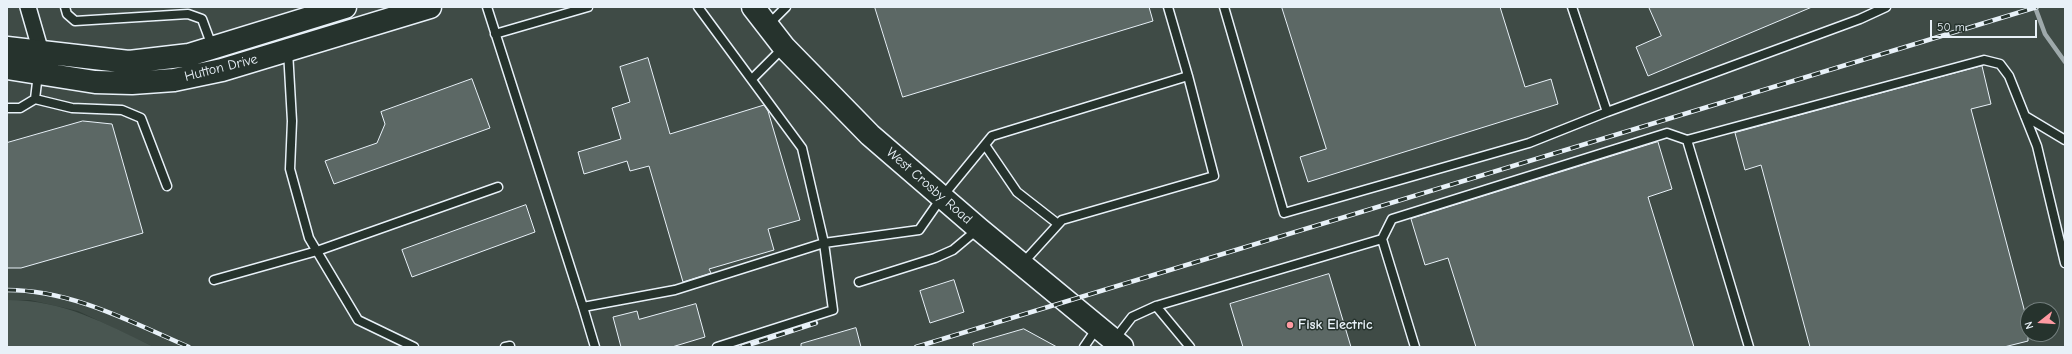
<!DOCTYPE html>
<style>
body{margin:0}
#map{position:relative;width:2072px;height:354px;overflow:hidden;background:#323e39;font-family:"Comic Neue",sans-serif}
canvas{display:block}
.frame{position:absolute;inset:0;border:8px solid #e8f1f8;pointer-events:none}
.north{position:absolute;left:2020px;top:302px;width:40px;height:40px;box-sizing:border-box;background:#26332d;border:1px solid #747f7e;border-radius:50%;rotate:253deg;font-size:11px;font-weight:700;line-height:16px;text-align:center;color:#e8f1f8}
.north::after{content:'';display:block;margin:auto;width:14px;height:18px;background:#ff9aa2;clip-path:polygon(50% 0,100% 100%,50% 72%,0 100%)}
.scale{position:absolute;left:1930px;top:20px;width:107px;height:18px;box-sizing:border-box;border:2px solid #e8f1f8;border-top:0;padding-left:5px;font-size:12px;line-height:14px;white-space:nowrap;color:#e8f1f8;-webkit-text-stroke:3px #26332d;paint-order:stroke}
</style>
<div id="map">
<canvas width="2072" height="354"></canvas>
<div class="frame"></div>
<div class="north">N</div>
<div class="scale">50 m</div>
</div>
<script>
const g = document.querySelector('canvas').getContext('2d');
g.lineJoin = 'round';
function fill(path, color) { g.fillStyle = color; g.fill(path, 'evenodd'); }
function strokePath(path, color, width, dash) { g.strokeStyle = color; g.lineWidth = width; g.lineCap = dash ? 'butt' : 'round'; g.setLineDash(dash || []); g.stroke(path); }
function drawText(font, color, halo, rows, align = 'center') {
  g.font = font + ' "Comic Neue",sans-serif'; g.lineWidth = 3; g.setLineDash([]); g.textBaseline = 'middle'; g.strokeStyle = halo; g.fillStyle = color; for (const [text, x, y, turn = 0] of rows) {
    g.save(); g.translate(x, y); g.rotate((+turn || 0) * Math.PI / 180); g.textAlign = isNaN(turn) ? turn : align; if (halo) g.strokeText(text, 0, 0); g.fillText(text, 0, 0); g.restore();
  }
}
fill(new Path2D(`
 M7,7H2065V347H154L78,311L30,300H7ZM2028,310H2052V334H2028Z`), '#3f4b46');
fill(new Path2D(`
 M7,300C64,300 104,323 154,347H7Z`), '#495651');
strokePath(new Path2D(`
 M2035,7L2045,34L2065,62`), '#9ea9ab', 4.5);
const building = new Path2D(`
 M875,7H1149L1153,21L903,97Z
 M1282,7H1500L1525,87L1551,79L1558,104L1308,182L1300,157L1326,149Z
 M1649,7H1812L1648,76L1636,47L1661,36Z
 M648,58L670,134L764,105L768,111L800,220L768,229L774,250L709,269L711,273L683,282L649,166L630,171L627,161L584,174L578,152L621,139L612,108L630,102L620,67Z
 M1982,66L1991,104L1971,109L2028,324V341L2004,347H1810L1761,165L1745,170L1735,133Z
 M472,79L490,128L334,184L325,161L377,143L385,124L381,112Z
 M83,121L112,124L143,233L21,268H7V143Z
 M1658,142L1672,189L1648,197L1694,347H1476L1448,258L1425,265L1411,219Z
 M526,205L535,232L412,277L402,250Z
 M1329,274L1351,347H1243L1230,304Z
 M954,280L964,312L930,323L920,291Z
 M696,304L705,337L672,347H621L613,317L637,311L639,319Z
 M856,328L861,347H801V344Z
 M1024,329L1057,347H974L973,344Z`);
fill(building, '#5c6865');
strokePath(building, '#e8f1f8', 1);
const lane = new Path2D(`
 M65,7L67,14L75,21L188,14L202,19L212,46
 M487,7L583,307L675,290L824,243L802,148L698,7
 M1224,7L1284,213L1529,143L1607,112
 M1572,7L1607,112L1860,19L1886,7
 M768,25L786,7
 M495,34L588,7
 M288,51L292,121L290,169L309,238L358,320L414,347
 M752,79L784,47
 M35,99L72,108L122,110L141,118L167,186
 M7,108H20L35,99L38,74
 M2025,116L2065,140
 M985,145L1017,192L1058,224
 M1382,239L1392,219L1667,133L1687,140
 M1022,264L1062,220L1214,176L1188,76
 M214,280L317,251L498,187
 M859,282L935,258L953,250L978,229
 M1156,306L1190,347
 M583,307L595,347
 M1115,339L1132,317L1156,306L1382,239L1415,347
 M505,347L510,346
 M717,347L833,310L824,243L919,230L942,197L992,136L1188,76L1168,7
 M1084,347L1097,328
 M1749,347L1687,140L1984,60L2000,64L2009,76L2037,146L2065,263`);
const street = new Path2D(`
 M28,7L41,52L40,60`);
const secondary = new Path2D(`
 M753,7L784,47L870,135L979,229L1122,347
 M7,48L129,62L189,55L345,7
 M7,68L95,82L132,83L174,80L222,70L430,7`);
strokePath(lane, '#e8f1f8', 11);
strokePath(street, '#e8f1f8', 18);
strokePath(secondary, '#e8f1f8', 25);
strokePath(lane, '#26332d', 8);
strokePath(street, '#26332d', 15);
strokePath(secondary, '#26332d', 22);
const rail = new Path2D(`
 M7,290C72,290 131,322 189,347
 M742,347L816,323
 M916,347L2037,7`);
strokePath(rail, '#e8f1f8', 4.5);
strokePath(rail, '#26332d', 3, [9]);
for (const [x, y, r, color] of [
 [1290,325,4,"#ff9aa2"]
]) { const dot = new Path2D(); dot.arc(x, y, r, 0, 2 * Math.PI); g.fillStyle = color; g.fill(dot); strokePath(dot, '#26332d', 1.5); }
drawText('14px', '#e8f1f8', '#26332d', [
 ["Hutton Drive",221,68,-14],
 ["West Crosby Road",929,186,41]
]);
drawText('bold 14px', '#e8f1f8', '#26332d', [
 ["Fisk Electric",1298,325]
], 'left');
</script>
